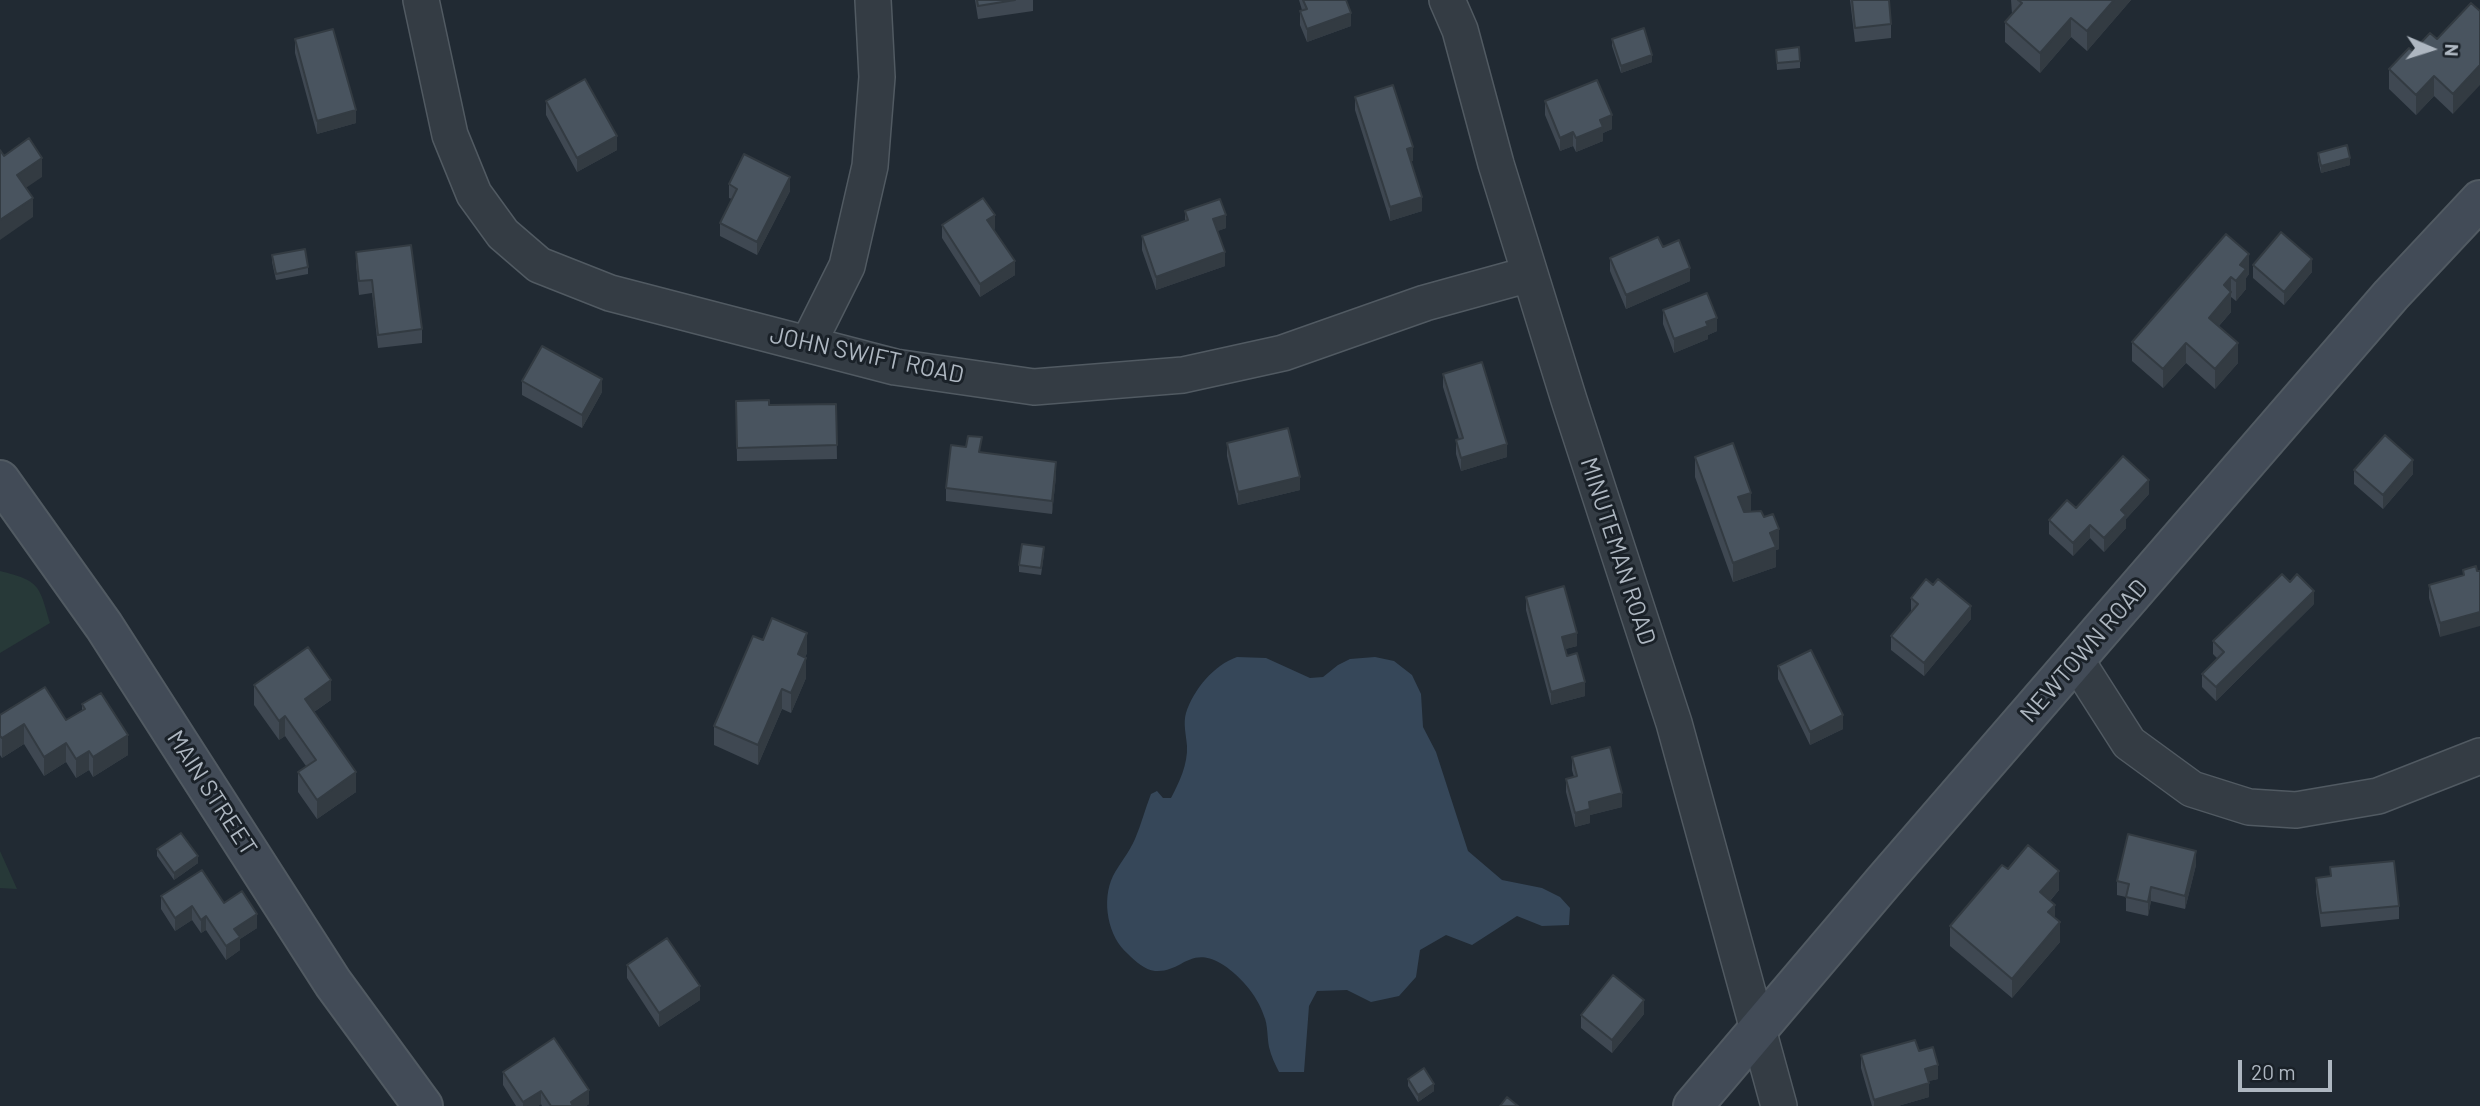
<!DOCTYPE html>
<style>
body{margin:0}
#map{position:relative;width:2480px;height:1106px;overflow:hidden;background:#212a33;font-family:Barlow,sans-serif}
canvas{display:block}
.north{position:absolute;left:2396px;top:14px;width:70px;height:70px;-webkit-text-stroke:5px #1a2128;paint-order:stroke;rotate:93deg;font-size:19px;font-weight:700;line-height:28px;text-align:center;color:#aeb7c1}
.north::after{content:'';display:block;margin:auto;width:24px;height:32px;background:#aeb7c1;clip-path:polygon(50% 0,100% 100%,50% 72%,0 100%)}
.scale{position:absolute;left:2238px;top:1060px;width:94px;height:32px;box-sizing:border-box;border:4px solid #aeb7c1;border-top:0;padding-left:9px;font-size:21px;line-height:24px;white-space:nowrap;color:#aeb7c1;-webkit-text-stroke:5px #1a2128;paint-order:stroke}
</style>
<div id="map">
<canvas width="2480" height="1106"></canvas>
<div class="north">N</div>
<div class="scale">20 m</div>
</div>
<script>
const g = document.querySelector('canvas').getContext('2d');
g.lineJoin = 'round';
function fill(path, color) { g.fillStyle = color; g.fill(path, 'evenodd'); }
function strokePath(path, color, width, dash) { g.strokeStyle = color; g.lineWidth = width; g.lineCap = dash ? 'butt' : 'round'; g.setLineDash(dash || []); g.stroke(path); }
function drawText(font, color, halo, rows, align = 'center') {
  g.font = font + ' Barlow,sans-serif'; g.lineWidth = 6; g.setLineDash([]); g.textBaseline = 'middle'; g.strokeStyle = halo; g.fillStyle = color; for (const [text, x, y, turn = 0] of rows) {
    g.save(); g.translate(x, y); g.rotate((+turn || 0) * Math.PI / 180); g.textAlign = isNaN(turn) ? turn : align; if (halo) g.strokeText(text, 0, 0); g.fillText(text, 0, 0); g.restore();
  }
}
fill(new Path2D(`
 M0,571C40,581 39,585 50,623L0,653Z
 M0,851L17,889L0,888Z`), '#273938');
fill(new Path2D(`
 M1237,657L1266,658L1310,678L1323,677L1338,665L1350,659L1375,657L1394,661L1412,675L1421,694L1423,727L1436,752L1468,851L1502,880L1542,888L1560,897L1570,908L1569,925L1542,926L1517,916L1472,945L1446,935L1420,950L1416,977L1399,996L1371,1002L1347,990L1317,991L1309,1006L1304,1072H1279C1275,1064 1271,1056 1269,1047C1267,1037 1268,1025 1264,1016C1258,996 1238,973 1220,963C1189,946 1182,973 1155,971C1145,970 1135,961 1128,954C1108,937 1101,901 1113,876C1119,864 1129,853 1135,839C1141,825 1145,809 1151,794L1157,791L1163,798H1171C1179,783 1188,764 1187,746C1186,735 1183,723 1186,713C1194,689 1214,665 1237,657Z`), '#364759');
const street = new Path2D(`
 M421,0L450,135L474,194L503,234L539,265L610,293L895,367L1034,387L1183,375L1283,353L1425,303L1530,274
 M1447,0L1460,30L1496,164L1569,400L1674,723L1779,1106
 M808,344L847,266L870,166L877,77L873,0
 M2076,660L2129,743L2192,789L2249,807L2296,810L2378,796L2480,756`);
const secondary = new Path2D(`
 M0,480L104,626L333,983L423,1106
 M1693,1106L1884,881L2391,295L2480,200`);
strokePath(street, '#515a62', 38);
strokePath(secondary, '#515a62', 42);
strokePath(street, '#343c44', 35);
strokePath(secondary, '#424b57', 38);
fill(new Path2D(`
 M975,0H1033V11L978,19Z
 M1299,0H1346L1351,26L1307,42L1300,25V11L1302,10Z
 M1850,0H1889L1891,24V38L1855,42Z
 M2011,0H2131L2087,51L2071,37L2040,73L2005,42V22L2012,14Z
 M2471,3L2453,114L2434,96L2416,115L2389,89V69L2413,51L2437,39Z
 M295,39L356,123L317,134L295,53Z
 M1612,39L1652,62L1621,73L1612,46Z
 M1776,50L1800,61V68L1777,70Z
 M1355,97L1413,161H1411L1422,211L1390,221L1355,110Z
 M546,101L617,150L577,172L546,115Z
 M1545,101L1612,129L1603,133V141L1576,152L1573,146L1560,151L1545,115Z
 M2318,153L2350,165L2321,173L2318,160Z
 M729,184L790,191L757,255L720,236V223L732,199L729,198Z
 M1185,211L1226,228L1217,231L1225,266L1156,290L1142,250V236L1185,221Z
 M942,225L995,229H994L1015,275L980,297L942,238Z
 M2226,234L2249,274L2246,278V289L2236,301L2231,297V312L2219,326L2238,363L2215,389L2186,363L2163,388L2132,361V342Z
 M1663,247L1690,281L1626,309L1610,271V258Z
 M356,252L422,329V343L378,348L372,293L359,295L356,265Z
 M272,255L308,267V274L276,280L272,262Z
 M2253,265L2312,272L2284,305L2253,278Z
 M1663,310L1717,331L1708,335V339L1674,353L1663,324Z
 M1443,374L1507,457L1461,471L1456,454V440L1459,439L1443,387Z
 M522,381L602,392L582,428L522,395Z
 M736,401L769,405L836,404L837,459L737,461Z
 M1227,443L1300,490L1238,505L1227,456Z
 M982,452L1056,476L1052,514L946,501V488Z
 M1695,457L1751,512L1779,549L1776,550V567L1733,582L1695,477Z
 M2354,470L2413,474L2383,509L2354,484Z
 M2149,494L2126,519V528L2104,552L2090,538L2073,556L2049,534V520L2076,508Z
 M1044,554L1041,575L1019,572V565Z
 M2463,570L2477,571L2440,637L2429,598V585L2463,575Z
 M1933,585L1971,619L1924,676L1891,650V636L1911,612V598Z
 M1526,597L1577,646L1565,649L1567,656L1585,696L1551,705L1526,610Z
 M2314,604L2216,701L2202,687V674L2218,659L2213,654V641Z
 M763,640L807,653L805,657L806,678L791,713L782,709L758,765L714,745V726Z
 M1778,666L1843,729L1810,745L1778,679Z
 M254,685L331,700L314,712L356,792L317,819L298,792V772L306,766L285,736L279,740L254,705Z
 M82,704L128,755L93,777L89,770L76,778L66,762L44,776L24,744L2,758L0,755V715L66,720L82,710Z
 M1572,757L1622,807L1590,815V823L1575,827L1566,792V779L1574,777L1572,770Z
 M157,849L198,863L174,880L157,856Z
 M2196,865L2185,909L2151,901L2148,916L2126,911V897L2117,895V881Z
 M2330,867L2399,906V919L2321,927L2316,892V878L2330,876Z
 M2008,869L2059,890L2050,901L2060,942L2012,998L1950,946V926Z
 M161,896L224,903L257,928L240,939V950L226,960L206,930L201,933L192,920L175,931L161,909Z
 M627,965L700,1000L659,1027L627,978Z
 M1644,1014L1612,1053L1581,1028V1015Z
 M1919,1051L1938,1079L1928,1081L1929,1097L1898,1106H1872L1861,1068V1055Z
 M503,1072L589,1104L586,1106H542L541,1104L538,1106H516L503,1085Z
 M1408,1079L1434,1091L1418,1102L1408,1086Z`), '#3f4852');
fill(new Path2D(`
 M2114,0H2131L2087,51V31Z
 M1351,13V26L1307,42V29Z
 M2071,18V37L2040,73V53Z
 M1652,55V62L1621,73V66Z
 M2480,65V85L2453,114V94Z
 M2434,76V96L2416,115V95Z
 M356,110V123L317,134V121Z
 M1612,115V129L1603,133V141L1576,152V138L1600,120Z
 M1573,132V146L1560,151V138Z
 M617,136V150L577,172V158Z
 M1413,147V161L1407,163V149Z
 M42,158V177L17,194V175Z
 M2350,158V165L2321,173V166Z
 M790,177V191L757,255V242Z
 M1422,197V211L1390,221V207Z
 M33,198V217L0,240V220Z
 M995,215V229L987,233V220Z
 M1226,215V228L1213,233V219Z
 M1225,252V266L1156,290V277Z
 M2249,254V274L2246,278V289L2236,301V281L2240,265Z
 M2312,259V272L2284,305V292Z
 M1015,261V275L980,297V284Z
 M1690,268V281L1626,309V295Z
 M2231,277V312L2209,337V318L2224,285Z
 M1717,318V331L1708,335V339L1674,353V339L1706,322Z
 M2186,343V363L2163,388V369Z
 M2238,343V363L2215,389V369Z
 M602,379V392L582,428V415Z
 M1507,444V457L1461,471V458Z
 M2413,460V474L2383,509V495Z
 M1056,462V476L1052,514V501Z
 M1300,477V490L1238,505V492Z
 M2149,480V494L2126,519V528L2104,552V538L2121,510Z
 M1751,493V512L1738,517V497Z
 M2090,525V538L2073,556V543Z
 M1779,529V549L1776,550V567L1733,582V563L1770,533Z
 M2314,591V604L2216,701V687Z
 M1971,606V619L1924,676V663Z
 M2480,612V626L2440,637V623Z
 M807,633V653L798,674V654Z
 M1577,633V646L1562,650V637Z
 M806,658V678L791,713V693Z
 M331,680V700L305,718V699Z
 M1585,682V696L1551,705V692Z
 M782,689V709L758,765V745Z
 M1843,715V729L1810,745V732Z
 M285,716V736L279,740V721Z
 M24,724V744L2,758V738Z
 M128,735V755L93,777V757Z
 M66,743V762L44,776V757Z
 M89,751V770L76,778V759Z
 M356,772V792L317,819V800Z
 M1622,793V807L1590,815V823L1575,827V813L1589,802Z
 M2196,851V865L2185,909V896Z
 M198,856V863L174,880V873Z
 M2059,871V890L2040,912V892Z
 M2151,887V901L2148,916V902Z
 M2055,905V924L2048,912Z
 M192,906V920L175,931V918Z
 M257,914V928L240,939V950L226,960V946L234,929Z
 M206,916V930L201,933V920Z
 M2060,922V942L2012,998V979Z
 M700,986V1000L659,1027V1013Z
 M1644,1000V1014L1612,1053V1040Z
 M1938,1065V1079L1925,1082V1069Z
 M1929,1083V1097L1898,1106H1874V1100Z
 M1434,1084V1091L1418,1102V1095Z
 M589,1090V1104L586,1106H571V1102Z
 M541,1091V1104L538,1106H523V1102Z`), '#333b42');
const building = new Path2D(`
 M977,0H1015L978,6Z
 M1303,0H1346L1351,13L1307,29L1300,11L1307,9Z
 M1852,0H1889L1891,24L1855,28Z
 M2018,0H2114L2087,31L2071,18L2040,53L2005,22L2022,3Z
 M2471,3L2480,11V65L2453,94L2434,76L2416,95L2389,69L2409,48L2413,51L2430,33L2437,39Z
 M1644,28L1652,55L1621,66L1612,39Z
 M333,29L356,110L317,121L295,39Z
 M1799,47L1800,61L1777,63L1776,50Z
 M585,79L617,136L577,158L546,101Z
 M1597,80L1612,115L1600,120L1603,127L1576,138L1573,132L1560,138L1545,101Z
 M1393,85L1413,147L1407,149L1422,197L1390,207L1355,97Z
 M29,138L42,158L17,175L33,198L0,220V150L4,156Z
 M2347,145L2350,158L2321,166L2318,153Z
 M744,154L790,177L757,242L720,223L737,189L729,184Z
 M983,198L995,215L987,220L1015,261L980,284L942,225Z
 M1220,199L1226,215L1213,219L1225,252L1156,277L1142,236L1188,220L1185,211Z
 M2281,232L2312,259L2284,292L2253,265Z
 M2226,234L2249,254L2240,265L2246,269L2236,281L2231,277L2224,285L2231,292L2209,318L2238,343L2215,369L2186,343L2163,369L2132,342Z
 M1658,237L1663,247L1679,240L1690,268L1626,295L1610,258Z
 M411,245L422,329L378,335L372,280L359,281L356,252Z
 M305,249L308,267L276,274L272,255Z
 M1707,293L1717,318L1706,322L1708,326L1674,339L1663,310Z
 M542,346L602,379L582,415L522,381Z
 M1482,362L1507,444L1461,458L1456,440L1463,438L1443,374Z
 M769,400V405L836,404L837,445L737,448L736,401Z
 M1288,428L1300,477L1238,492L1227,443Z
 M2385,435L2413,460L2383,495L2354,470Z
 M968,436L982,437L979,452L1056,462L1052,501L946,488L951,445L966,447Z
 M1733,443L1751,493L1738,497L1744,512L1761,511L1764,517L1773,514L1779,529L1770,533L1776,547L1733,563L1695,457Z
 M2123,456L2149,480L2121,510L2126,515L2104,538L2090,525L2073,543L2049,520L2067,500L2076,508Z
 M1022,544L1044,547L1041,568L1019,565Z
 M2476,566L2477,571H2480V612L2440,623L2429,585L2464,575L2463,570Z
 M2282,574L2290,582L2297,574L2314,591L2216,687L2202,674L2224,652L2213,641Z
 M1926,579L1933,585L1938,579L1971,606L1924,663L1891,636L1918,604L1911,598Z
 M1564,586L1577,633L1562,637L1567,656L1577,653L1585,682L1551,692L1526,597Z
 M772,618L807,633L798,654L806,658L791,693L782,689L758,745L714,726L753,636L763,640Z
 M308,647L331,680L305,699L356,772L317,800L298,772L316,760L285,716L279,721L254,685Z
 M1811,650L1843,715L1810,732L1778,666Z
 M45,687L66,720L85,709L82,704L101,693L128,735L93,757L89,751L76,759L66,743L44,757L24,724L2,738L0,736V715Z
 M1610,747L1622,793L1589,802L1590,809L1575,813L1566,779L1577,776L1572,757Z
 M181,833L198,856L174,873L157,849Z
 M2128,834L2196,851L2185,896L2151,887L2148,902L2126,897L2129,884L2117,881Z
 M2028,845L2059,871L2040,892L2055,905L2048,912L2060,922L2012,979L1950,926L2002,865L2008,869Z
 M2394,861L2399,906L2321,913L2316,878L2331,876L2330,867Z
 M202,870L224,903L242,891L257,914L234,929L240,937L226,946L206,916L201,920L192,906L175,918L161,896Z
 M667,938L700,986L659,1013L627,965Z
 M1613,975L1644,1000L1612,1040L1581,1015Z
 M554,1038L589,1090L571,1102L573,1106H551L541,1091L523,1102L503,1072Z
 M1915,1040L1919,1051L1933,1047L1938,1065L1925,1069L1929,1083L1874,1100L1861,1055Z
 M1424,1068L1434,1084L1418,1095L1408,1079Z
 M1507,1097L1518,1106H1500Z`);
fill(building, '#49545f');
strokePath(building, '#333b42', 2);
drawText('24px', '#aeb7c1', '#1a2128', [
 ["JOHN SWIFT ROAD",867,355,12],
 ["MINUTEMAN ROAD",1618,551,72],
 ["NEWTOWN ROAD",2084,651,-49],
 ["MAIN STREET",212,793,57]
]);
</script>
